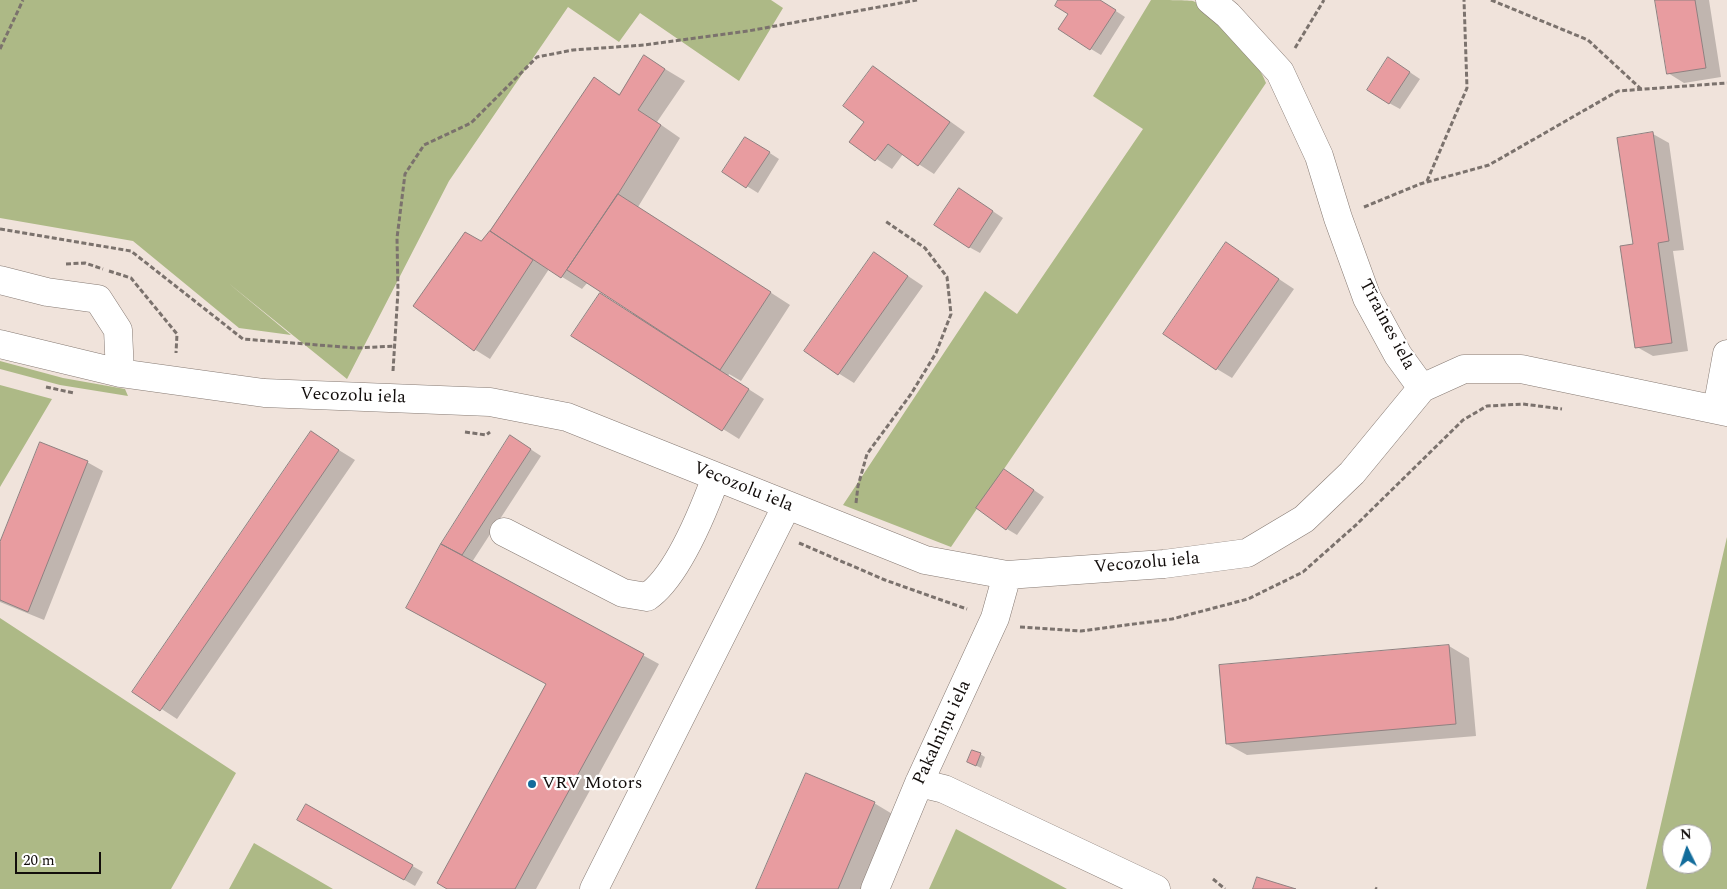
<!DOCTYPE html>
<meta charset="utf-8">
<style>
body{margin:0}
#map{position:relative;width:1727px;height:889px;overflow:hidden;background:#f0e3db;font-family:Spectral,serif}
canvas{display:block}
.north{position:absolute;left:1662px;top:824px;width:50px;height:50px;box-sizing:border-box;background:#fff;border:1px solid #a09e9d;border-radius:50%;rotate:356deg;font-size:14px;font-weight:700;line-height:20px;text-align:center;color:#120d0b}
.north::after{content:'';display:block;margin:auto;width:18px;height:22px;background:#126c9b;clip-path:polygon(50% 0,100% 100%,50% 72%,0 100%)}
.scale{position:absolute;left:15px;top:852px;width:86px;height:22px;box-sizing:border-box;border:2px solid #120d0b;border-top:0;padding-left:6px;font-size:15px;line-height:18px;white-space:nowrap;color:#120d0b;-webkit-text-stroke:4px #fff;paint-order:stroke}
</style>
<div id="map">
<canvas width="1727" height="889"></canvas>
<div class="north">N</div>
<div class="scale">20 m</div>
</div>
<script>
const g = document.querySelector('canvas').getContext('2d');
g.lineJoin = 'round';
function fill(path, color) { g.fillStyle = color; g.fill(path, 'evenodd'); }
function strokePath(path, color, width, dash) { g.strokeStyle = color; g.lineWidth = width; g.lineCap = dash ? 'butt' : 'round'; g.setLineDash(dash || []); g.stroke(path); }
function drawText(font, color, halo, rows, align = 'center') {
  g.font = font + ' Spectral,serif'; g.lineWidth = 4.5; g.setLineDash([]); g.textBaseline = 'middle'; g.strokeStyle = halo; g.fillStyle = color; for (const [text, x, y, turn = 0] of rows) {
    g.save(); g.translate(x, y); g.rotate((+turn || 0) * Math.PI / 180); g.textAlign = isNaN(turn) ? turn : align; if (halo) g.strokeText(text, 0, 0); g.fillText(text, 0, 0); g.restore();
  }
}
fill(new Path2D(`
 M0,0H771L783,8L739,81L640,13L619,42L568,7L449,181L347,379L227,282L291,335L239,328L133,241L0,218Z
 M1151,0C1161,0 1185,0 1193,1C1215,10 1259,61 1266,83L951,547L843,505L985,291L1017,314L1143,129L1093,96Z
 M0,361L63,378L125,389L128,396L60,385L0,369Z
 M0,385L52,399L0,487Z
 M1727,537V889H1646ZM1672,834H1702V864H1672Z
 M0,618L236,773L171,889H0Z
 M956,829L1067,889H929Z
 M254,843L333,889H229Z`), '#adb986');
fill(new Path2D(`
 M1060,0H1099L1125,17L1101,55L1091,49Z
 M1657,0H1709L1721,77L1684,83L1668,73Z
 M645,57L685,81L657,122L680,138L638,207L790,305L741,381L729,374L728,376L764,399L739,439L572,335L634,313L588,282L582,289L549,269L490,359L474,349L482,242L594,79L621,95Z
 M1399,65L1420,79L1400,109L1389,103Z
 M874,67L965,132L934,174L903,154L892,169L851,142L866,121Z
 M1653,134L1669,143L1684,250L1673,251L1688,351L1653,356L1637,347L1634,246Z
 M756,144L779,159L758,193L724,172Z
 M970,196L1003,218L980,253L969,247Z
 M1226,244L1294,289L1232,378L1217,369Z
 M875,254L923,286L854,383L838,373Z
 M311,433L355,460L177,719L134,691Z
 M521,443L541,456L472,562L659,664L536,889H449L547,684L408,608L442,544Z
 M87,462L103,471L44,620L0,602V545Z
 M1015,477L1044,497L1017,535L1007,529Z
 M1449,646L1469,658L1476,736L1247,755L1227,744Z
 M980,754L985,757L981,768L973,764Z
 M874,803L894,815L863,889H758Z
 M307,806L423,872L415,886L299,820Z`), '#0003');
const building = new Path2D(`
 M1058,0H1100L1116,10L1090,50L1058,29L1068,14L1055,6Z
 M1655,0H1695L1706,68L1667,74Z
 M644,55L665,69L638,110L661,125L618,194L561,278L490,231L594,77L619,95Z
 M1388,57L1410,72L1389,104L1367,90Z
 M873,66L950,122L918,166L888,144L875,161L849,142L864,122L843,106Z
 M1653,132L1669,241L1658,243L1672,343L1635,348L1620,246L1633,244L1617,138Z
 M745,137L770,152L746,188L722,172Z
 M959,188L993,211L969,248L934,225Z
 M618,194L771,292L720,370L567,270Z
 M490,231L533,260L474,351L413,306L465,232L481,241Z
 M1226,242L1279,279L1216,370L1163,334Z
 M874,252L908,276L838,375L804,351Z
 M600,293L749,389L722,431L571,336Z
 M311,431L339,450L160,711L132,692Z
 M510,435L531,449L462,555L441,544Z
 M40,442L88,461L28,612L0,600V542Z
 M1004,469L1034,490L1006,530L976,508Z
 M441,544L644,654L515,889H447L437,883L546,684L406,608Z
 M1449,645L1456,724L1226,744L1219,665Z
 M972,750L981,753L976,766L967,762Z
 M806,773L875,802L838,889H756Z
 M306,804L413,865L404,880L297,820Z
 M1257,877L1296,889H1253Z`);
fill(building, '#e89ca0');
strokePath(building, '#8f8080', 1);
const minor = new Path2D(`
 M1210,0L1228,15L1280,72L1319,156L1338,218L1367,298L1398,355L1422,388
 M0,280L47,292L98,299L118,330L120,373
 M0,344L120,373L264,393L490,402L567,417L925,560L1007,575L1164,564L1247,553L1304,519L1352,473L1422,388L1464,369H1521L1727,412
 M1717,409L1727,354
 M504,532L623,593L647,597C677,577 703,512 716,477
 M919,783L944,789L1156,889
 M594,889L787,505
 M875,889L919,783L995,618L1007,575`);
strokePath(minor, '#867a73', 29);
strokePath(new Path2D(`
 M1491,0L1588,40L1641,89
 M1295,48L1324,0
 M0,49L23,0
 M1427,181L1467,88L1464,0
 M1364,207L1420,184L1489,165L1618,91L1727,83
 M0,229L131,251L243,339L356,348L395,346
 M66,264L85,263L103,269
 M109,271L131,278L177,334L176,353
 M393,371L398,291L397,238L405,174L424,145L471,123L537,57L573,50L644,45L748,31L917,0
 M46,387L74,393
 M465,432L486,435L490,432
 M856,503L858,486L867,454L911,394L936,353L951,314L947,277L925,248L885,221
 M799,543L885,580L967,609
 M1020,627L1081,631L1172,619L1248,599L1303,572L1357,524L1463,420L1487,406L1523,404L1562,409
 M1213,879L1225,889
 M1375,888L1377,889`), '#7b726d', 3, [5, 2.5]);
strokePath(minor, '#fff', 28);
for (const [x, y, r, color] of [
 [532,784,5,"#126c9b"]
]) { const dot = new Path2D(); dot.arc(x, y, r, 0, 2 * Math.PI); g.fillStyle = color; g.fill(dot); strokePath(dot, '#fff', 2); }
drawText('18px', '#120d0b', '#fff', [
 ["Tīraines iela",1386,325,62],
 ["Vecozolu iela",353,397,2],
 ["Vecozolu iela",743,488,22],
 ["Vecozolu iela",1147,564,-5],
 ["Pakalniņu iela",943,733,-65]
]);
drawText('18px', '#120d0b', '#fff', [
 ["VRV Motors",542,784]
], 'left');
</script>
